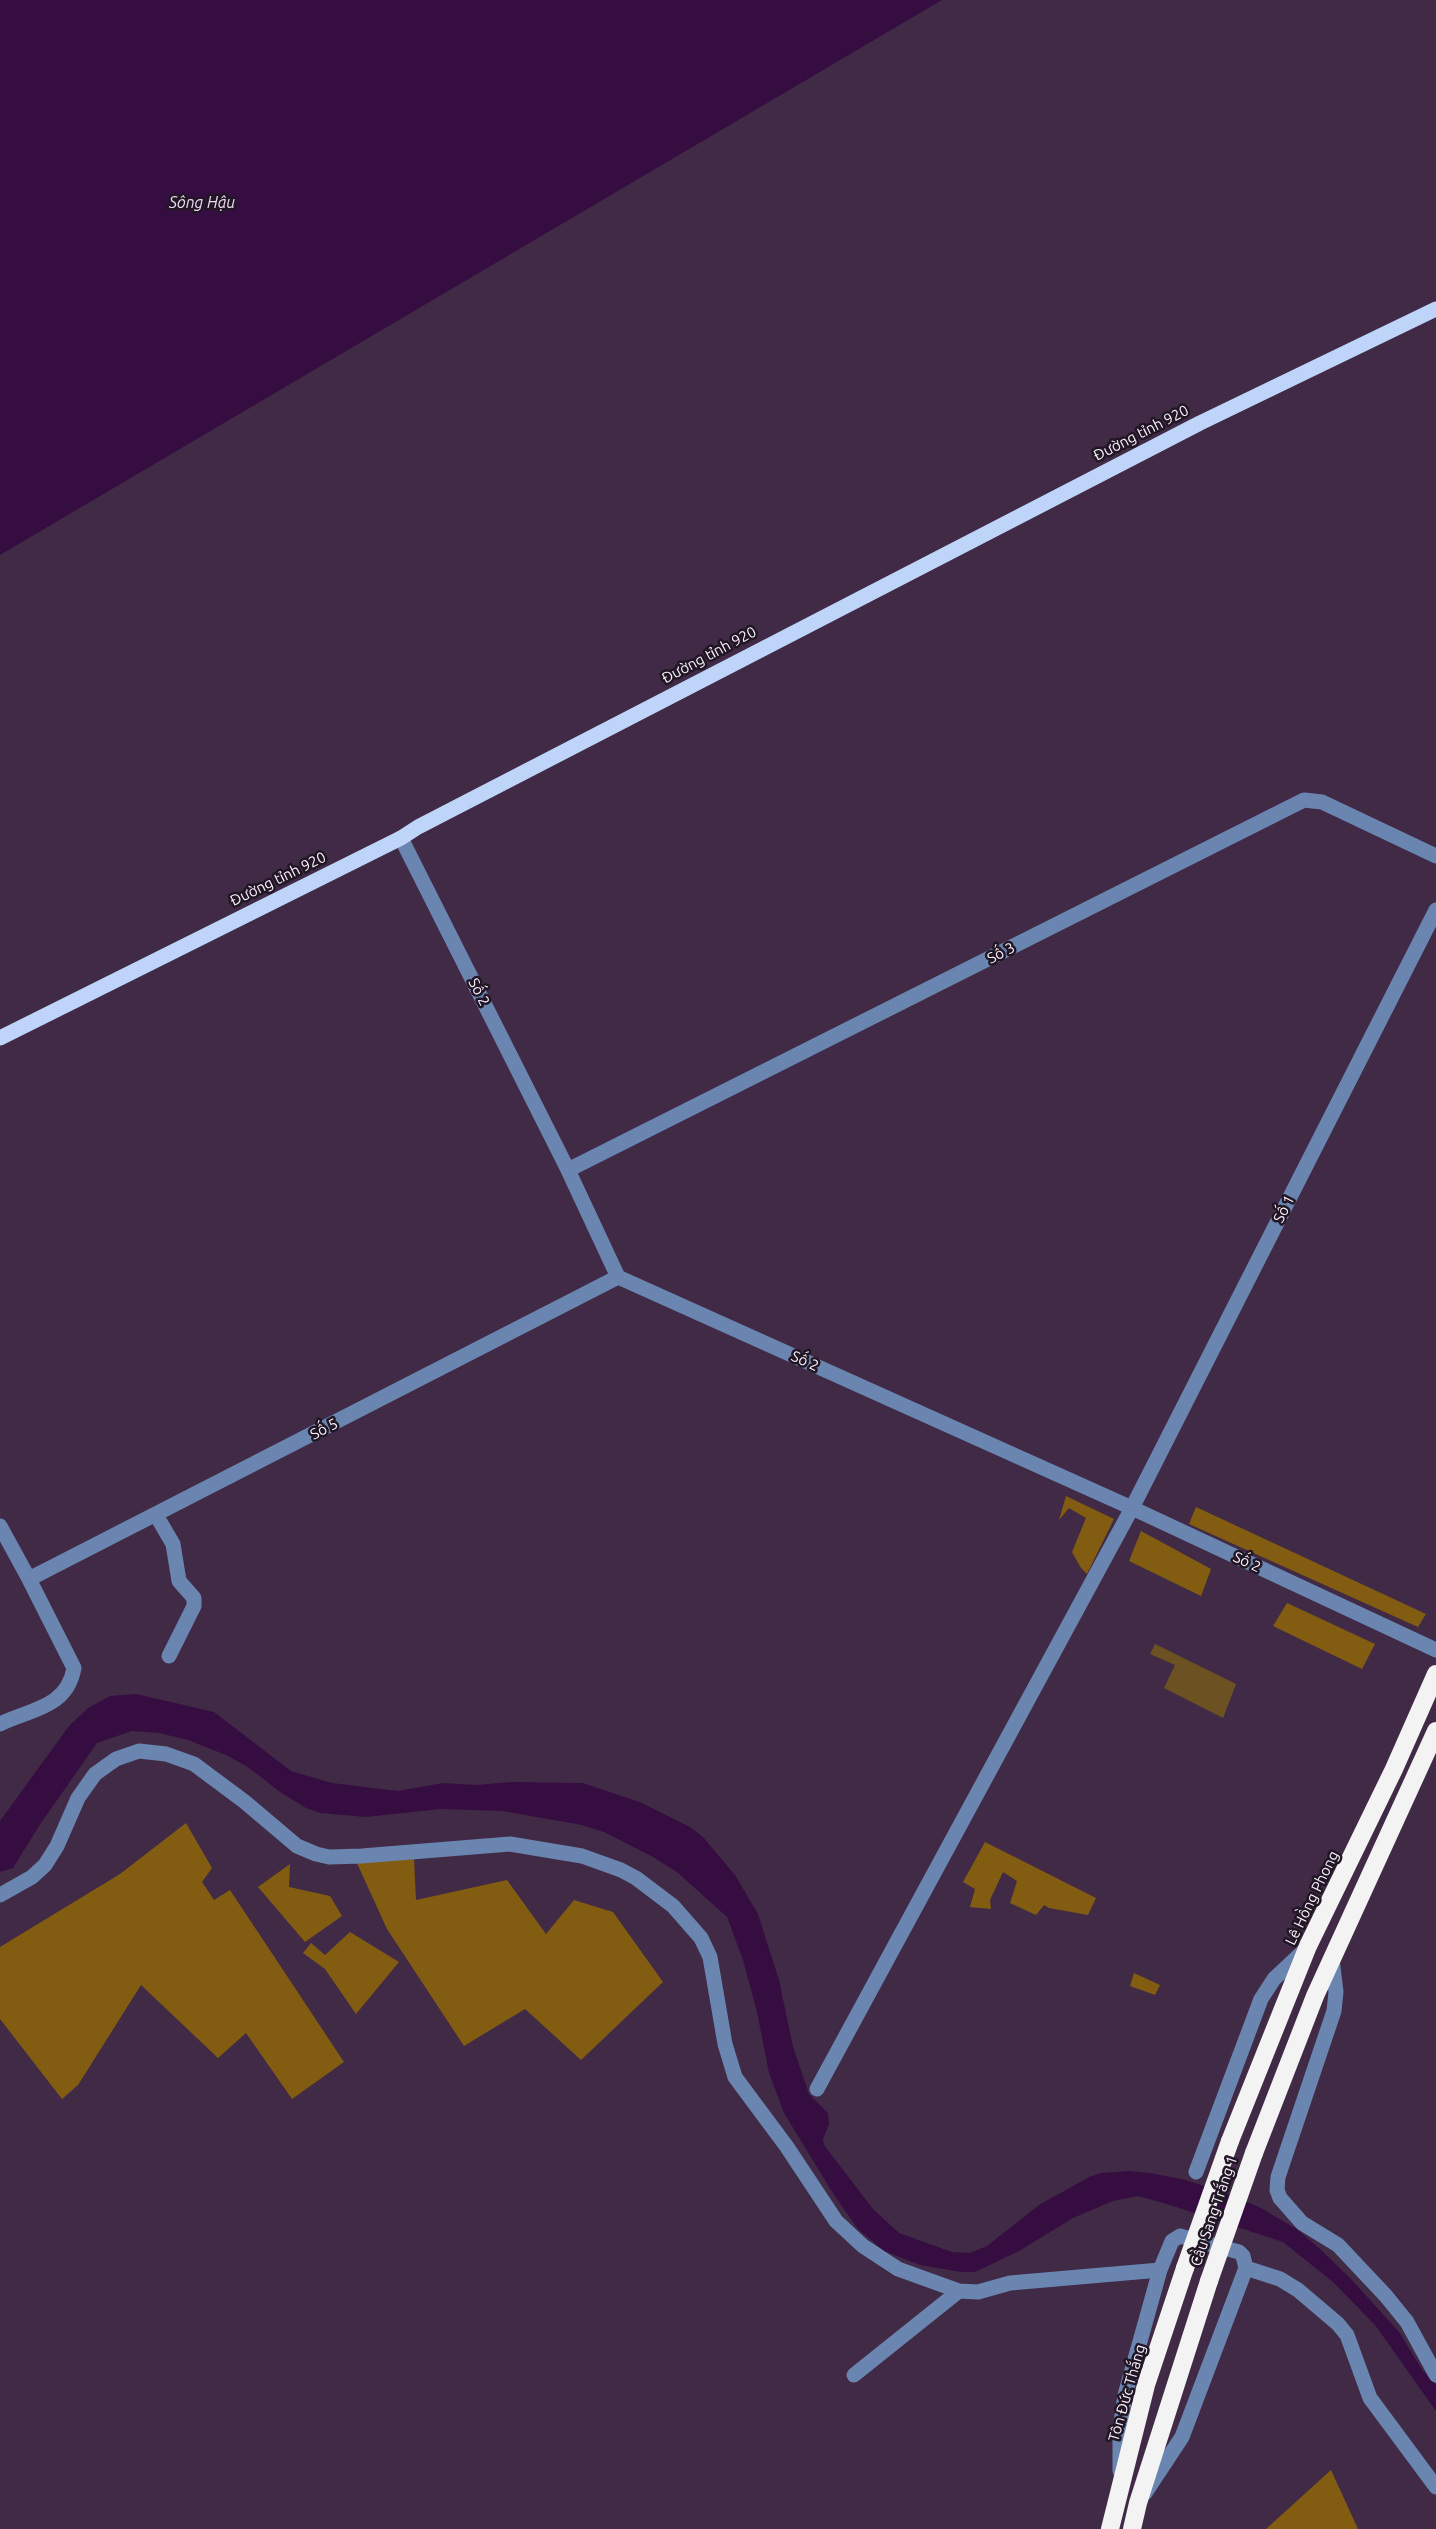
<!DOCTYPE html>
<meta charset="utf-8">
<style>
body{margin:0}
canvas{display:block;background:#402a46}
</style>
<canvas width="1436" height="2529"></canvas>
<script>
const g = document.querySelector('canvas').getContext('2d');
g.lineJoin = 'round';
function fill(path, color) { g.fillStyle = color; g.fill(path, 'evenodd'); }
function strokePath(path, color, width, dash) { g.strokeStyle = color; g.lineWidth = width; g.lineCap = dash ? 'butt' : 'round'; g.setLineDash(dash || []); g.stroke(path); }
function drawText(font, color, halo, rows, align = 'center') {
  g.font = font + ' Ubuntu,sans-serif'; g.lineWidth = 5; g.setLineDash([]); g.textBaseline = 'middle'; g.strokeStyle = halo; g.fillStyle = color; for (const [text, x, y, turn = 0] of rows) {
    g.save(); g.translate(x, y); g.rotate((+turn || 0) * Math.PI / 180); g.textAlign = isNaN(turn) ? turn : align; if (halo) g.strokeText(text, 0, 0); g.fillText(text, 0, 0); g.restore();
  }
}
fill(new Path2D(`
 M1155,1644L1236,1684L1223,1718L1164,1688L1175,1665L1150,1654Z`), '#6c5123');
fill(new Path2D(`
 M1066,1496L1114,1519L1087,1574L1081,1568L1072,1552L1086,1518L1069,1508L1059,1520Z
 M1196,1507L1426,1614L1418,1627L1189,1524Z
 M1141,1531L1211,1569L1201,1596L1129,1561Z
 M1287,1603L1375,1644L1362,1669L1273,1626Z
 M186,1823L212,1868L202,1882L214,1900L230,1890L344,2062L292,2099L246,2033L218,2058L141,1985L78,2085L62,2099L0,2019V1947L120,1874Z
 M985,1842L1096,1898L1088,1915L1049,1908L1044,1905L1036,1915L1010,1903L1017,1881L1003,1872L990,1900L991,1909L970,1907L975,1889L963,1882Z
 M414,1859L416,1900L507,1880L546,1934L574,1900L613,1912L663,1982L581,2060L525,2009L464,2046L387,1929L356,1861Z
 M290,1864L289,1887L330,1896L342,1916L305,1942L258,1887Z
 M350,1932L399,1962L356,2014L325,1969L303,1953L311,1943L325,1955Z
 M1134,1973L1160,1985L1155,1995L1130,1986Z
 M1331,2470L1358,2529H1266Z`), '#825c10');
fill(new Path2D(`
 M0,0H942L0,555Z
 M136,1694L214,1712L291,1771L332,1783L398,1791L443,1783L476,1785L511,1782L583,1783L642,1803L690,1827L703,1837L735,1875L758,1914L779,1980L793,2047L809,2094L828,2113L829,2124L823,2139L824,2145L873,2209L899,2233L952,2252L970,2253L987,2246L1039,2205L1089,2177L1101,2173L1129,2171L1150,2173L1186,2180L1233,2196L1261,2208L1298,2230L1319,2248L1352,2280L1399,2332L1423,2371L1436,2385V2411L1375,2325L1333,2282L1283,2242L1170,2205L1138,2196L1113,2201L1073,2218L1019,2251L975,2272H961L920,2265L884,2251L858,2229L834,2195L784,2113L769,2073L757,2012L743,1960L727,1917L677,1872L653,1857L604,1832L582,1825L502,1811L441,1809L366,1817L320,1813L306,1808L280,1792L248,1767L226,1755L188,1740L159,1733L132,1731L97,1743L39,1826L13,1868L0,1872V1821L69,1726L88,1708L110,1696Z`), '#360d40');
strokePath(new Path2D(`
 M401,838L568,1170L618,1277L1132,1508L1436,1650
 M568,1170L1304,800L1322,802L1436,856
 M156,1515L173,1544L179,1581L194,1598V1606L169,1656
 M0,1526L29,1579L74,1668C67,1708 31,1709 0,1724
 M29,1579L618,1277
 M0,1895L32,1877L45,1865L57,1846L78,1798L95,1774L116,1759L139,1751L166,1754L194,1764L245,1802L297,1846L316,1854L329,1857L362,1856L510,1844L582,1856L621,1870L636,1878L673,1906L701,1938L710,1957L725,2044L735,2077L787,2147L836,2221L863,2246L898,2269L959,2291
 M1332,1959L1336,1992L1334,2011L1278,2177L1277,2190L1280,2198L1302,2223L1338,2245L1386,2296L1407,2322L1436,2375
 M817,2089L1132,1508L1436,910
 M1196,2172L1261,1999L1274,1979L1308,1947
 M1160,2270L1172,2241L1180,2236L1239,2252L1243,2256L1246,2268
 M854,2375L959,2291L978,2292L1010,2283L1160,2270L1125,2395L1120,2429V2471
 M1145,2493L1182,2437L1246,2268L1280,2279L1298,2290L1338,2324L1347,2335L1370,2398L1436,2487`), '#6985b0', 15);
strokePath(new Path2D(`
 M0,1038L401,838L418,827L1200,423L1436,309`), '#bed5f9', 15);
strokePath(new Path2D(`
 M1230,2141L1308,1946L1394,1769L1436,1674
 M1254,2153L1315,1996L1436,1731
 M1110,2529L1146,2385L1185,2268
 M1132,2529L1138,2503L1209,2281`), '#f3f3f3', 18);
strokePath(new Path2D(`
 M1185,2268L1230,2141
 M1209,2281L1254,2153`), '#f3f3f3', 18);
drawText('15px', '#faeffd', '#211724', [
 ["Đường tỉnh 920",1141,433,-27],
 ["Đường tỉnh 920",709,655,-28],
 ["Đường tỉnh 920",278,879,-26],
 ["Số 3",1001,953,-27],
 ["Số 2",479,992,63],
 ["Số 1",1284,1209,-63],
 ["Số 2",805,1361,24],
 ["Số 5",324,1429,-27],
 ["Số 2",1247,1562,25],
 ["Lê Hồng Phong",1312,1898,-64],
 ["Cầu Sang Trắng 1",1214,2211,-71],
 ["Tôn Đức Thắng",1127,2393,-74]
]);
drawText('italic 16px', '#eddaf2', '#211724', [
 ["Sông Hậu",202,203]
]);
</script>
